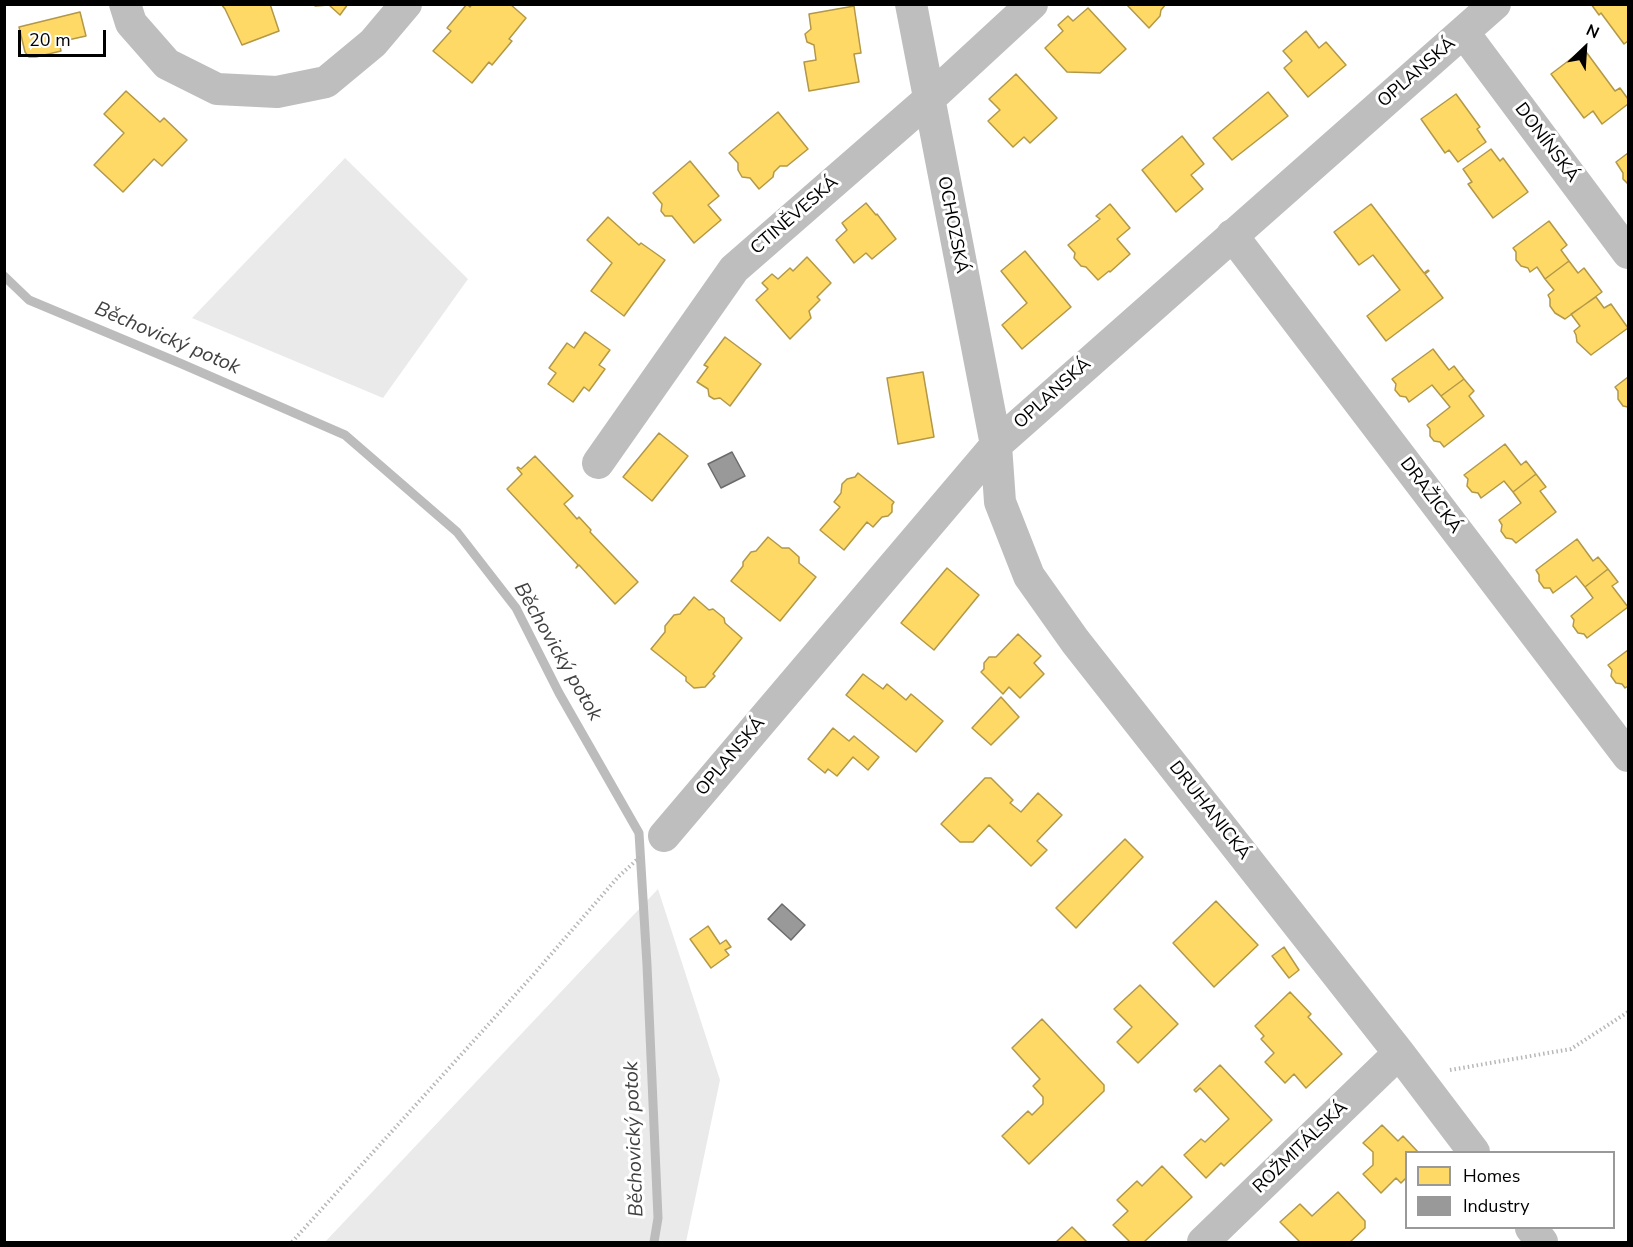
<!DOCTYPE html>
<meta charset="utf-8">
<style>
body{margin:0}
#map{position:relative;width:1633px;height:1247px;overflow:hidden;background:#fff;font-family:"Nunito Sans",sans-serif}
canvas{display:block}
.frame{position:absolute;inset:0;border:6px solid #000;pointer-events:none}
.legend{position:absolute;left:1405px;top:1151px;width:210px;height:78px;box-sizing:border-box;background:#fff;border:2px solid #999;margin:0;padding:8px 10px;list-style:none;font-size:18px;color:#000}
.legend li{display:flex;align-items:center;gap:12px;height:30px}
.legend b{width:30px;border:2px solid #999}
.north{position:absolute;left:1555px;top:18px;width:60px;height:60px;-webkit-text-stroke:4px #fff;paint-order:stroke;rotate:25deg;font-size:16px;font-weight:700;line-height:24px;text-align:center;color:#000}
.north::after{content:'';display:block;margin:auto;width:21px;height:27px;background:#000;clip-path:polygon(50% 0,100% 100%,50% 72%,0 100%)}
.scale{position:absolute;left:18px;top:30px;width:88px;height:27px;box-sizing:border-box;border:3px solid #000;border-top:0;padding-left:8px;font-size:18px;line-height:21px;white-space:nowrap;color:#000;-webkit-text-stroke:4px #fff;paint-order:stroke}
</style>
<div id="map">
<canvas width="1633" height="1247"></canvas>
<div class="frame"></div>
<ul class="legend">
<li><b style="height:16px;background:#ffd966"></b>Homes</li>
<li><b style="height:16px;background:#999"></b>Industry</li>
</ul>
<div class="north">N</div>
<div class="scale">20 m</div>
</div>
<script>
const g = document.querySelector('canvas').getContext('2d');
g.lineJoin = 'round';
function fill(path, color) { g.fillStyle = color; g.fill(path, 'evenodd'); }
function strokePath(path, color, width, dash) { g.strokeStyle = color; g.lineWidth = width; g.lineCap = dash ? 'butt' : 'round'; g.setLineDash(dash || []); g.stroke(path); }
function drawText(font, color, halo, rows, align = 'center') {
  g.font = font + ' "Nunito Sans",sans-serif'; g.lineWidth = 6; g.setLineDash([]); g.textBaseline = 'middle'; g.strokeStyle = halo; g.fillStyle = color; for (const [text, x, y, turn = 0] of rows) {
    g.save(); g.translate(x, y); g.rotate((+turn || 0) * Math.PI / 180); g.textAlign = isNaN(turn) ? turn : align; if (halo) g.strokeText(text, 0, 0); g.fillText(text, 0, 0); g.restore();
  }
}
fill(new Path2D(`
 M345,158L468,279L383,398L192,318Z
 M658,889L720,1080L686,1242H325Z`), '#eaeaea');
const homes = new Path2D(`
 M221,4H270L279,31L242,45L225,9Z
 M315,4H348L340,15L329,5L315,6Z
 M467,4L470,7L472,4H510L526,18L509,39L512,41L492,65L489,62L472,83L433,51L451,31L447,28Z
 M1126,4H1166L1161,10L1160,16L1149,28Z
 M1591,4H1628V41L1624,44L1601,13L1599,15Z
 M854,6L861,53L854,54L859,82L809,91L804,62L816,60L814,45L807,42L805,34L811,29L809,14Z
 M1088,8L1126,49L1100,73L1067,72L1045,48L1063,31L1058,25L1068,16L1073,21Z
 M80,12L86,36L59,42L61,51L36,57H29L25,52L19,27Z
 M1306,31L1319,48L1326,42L1346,65L1308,97L1284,68L1292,61L1283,51Z
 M1584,49L1615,91L1620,88L1628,99V104L1602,124L1593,111L1584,118L1551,74Z
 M1016,74L1057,118L1030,143L1024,137L1013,147L988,121L1000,110L989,99Z
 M126,91L160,122L164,118L187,140L162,166L154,159L123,192L94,165L124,133L104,114Z
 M1268,92L1288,116L1232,160L1213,138Z
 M1456,94L1480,127L1477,129L1486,142L1458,162L1449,150L1445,153L1421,119Z
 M778,112L808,149L787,166H780L774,172L773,177L759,189L750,178L742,177L738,170V163L729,153Z
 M1182,136L1204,164L1191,175L1203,189L1176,212L1142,170Z
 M1491,149L1500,161L1503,158L1528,192L1493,218L1468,184L1472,182L1463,169Z
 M1628,153V184L1623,179V173L1616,162Z
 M690,161L719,196L708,205L721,220L694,243L672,216H665L661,211L662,204L653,193Z
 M866,203L876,215L877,214L896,239L872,259L866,253L854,263L836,240L847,230L842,223Z
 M1110,204L1130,228L1117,239L1130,254L1110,272L1109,271L1098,280L1086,267L1081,266L1074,258L1075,253L1068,245L1100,219L1096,216Z
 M1371,204L1424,273L1428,270L1429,271L1425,274L1443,298L1386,341L1367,316L1400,290L1373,255L1359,265L1334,232Z
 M608,217L639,245L641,243L665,260L624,316L591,291L612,263L587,240Z
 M1549,221L1567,245L1561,250L1569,261L1545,279L1537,267L1530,272L1528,268L1521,266L1516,260V252L1513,248Z
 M1025,251L1071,307L1022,349L1002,325L1027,303L1001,271Z
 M807,257L831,283L817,297L820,300L809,311L811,318L790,339L756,300L768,289L762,283L772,274L778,279L790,268L793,271Z
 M1569,261L1578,273L1584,268L1602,292L1565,319L1555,313L1550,306V299L1548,295L1554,290L1545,279Z
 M1596,297L1604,308L1611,304L1628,328L1591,355L1577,342L1576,335L1574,331L1580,326L1571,314Z
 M585,332L610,350L599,365L605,369L589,391L584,387L573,402L548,384L556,373L549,368L567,343L574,348Z
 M725,337L761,364L730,406L720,398L714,399L709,396L708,389L697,382L708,367L704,365Z
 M1433,349L1449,370L1454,366L1464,379L1441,396L1432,385L1409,402L1406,397L1400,396L1395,390L1396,384L1392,379Z
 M923,372L934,437L898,444L887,378Z
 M1628,377V407L1623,406L1618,399V391L1615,387Z
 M1464,379L1474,391L1469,396L1484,416L1444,447L1440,442L1434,441L1430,436V429L1427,425L1450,407L1441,396Z
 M659,433L688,456L652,501L623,477Z
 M1505,444L1521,465L1526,461L1536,474L1513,492L1504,481L1481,498L1478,493L1472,492L1467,486L1468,479L1464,475Z
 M535,456L573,496L564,504L577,519L579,517L591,530L590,532L638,582L615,604L579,565L576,568L578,565L507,489L522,474L517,468L518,467L521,469Z
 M858,473L894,502L892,505V512L888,516L882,517L873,527L867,522L844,550L820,530L840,507L834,502L841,493L842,484L847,479L855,477Z
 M1536,474L1546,487L1540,491L1556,512L1516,543L1512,539L1506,538L1501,531L1502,525L1499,520L1521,503L1513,492Z
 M768,537L782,548H789L799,557V563L816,577L780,621L731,581L743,566V562L751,552L756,551Z
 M1577,539L1593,561L1598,557L1608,569L1585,587L1576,576L1553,593L1550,588H1544L1539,581V575L1536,570Z
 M947,568L979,595L934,650L901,623Z
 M1608,569L1618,582L1612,586L1628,607L1587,638L1584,634L1578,633L1573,626L1574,620L1571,616L1593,598L1585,587Z
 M694,597L709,610L713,609L724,618L725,623L742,638L713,674L715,676L705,687L694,688L686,681V677L651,649L665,632V626L674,615L680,614Z
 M1018,634L1041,656L1034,663L1044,674L1020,698L1009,687L1003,694L981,672L984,669V663L989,657H996Z
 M1628,650V686L1625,688L1622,684L1616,683L1611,676L1612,670L1608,665Z
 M863,674L883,689L887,684L906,700L911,694L943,721L916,752L846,695Z
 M1001,697L1019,717L991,745L972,728Z
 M833,728L849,741L854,736L879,757L868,770L853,757L837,776L828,769L825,773L808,759Z
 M985,778H991L1013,800L1010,803L1021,812L1038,793L1062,815L1037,841L1047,850L1031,866L989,825L973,842H960L941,824Z
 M1125,839L1143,857L1076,928L1056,908Z
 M1216,901L1258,945L1214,987L1173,943Z
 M708,926L720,944L726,940L731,947L725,950L729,955L711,968L690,939Z
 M1284,947L1299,970L1289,978L1272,956Z
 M1140,985L1178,1024L1138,1063L1117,1042L1132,1027L1114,1009Z
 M1290,992L1311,1014L1308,1017L1342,1054L1306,1088L1294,1074L1285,1083L1265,1062L1274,1053L1261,1039L1264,1036L1255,1026Z
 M1042,1019L1104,1085V1091L1029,1164L1002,1136L1028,1111L1032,1115L1043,1104V1097L1033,1086L1040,1079L1012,1048Z
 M1220,1065L1272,1120L1224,1166L1221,1163L1206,1178L1184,1155L1201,1139L1205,1142L1229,1119L1200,1088L1196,1092L1194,1090Z
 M1382,1125L1398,1141L1403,1136L1418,1152H1406V1178L1401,1183L1396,1178L1381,1193L1363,1174L1373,1165V1152L1363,1143Z
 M1162,1166L1192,1197L1144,1242H1130L1113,1225L1128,1211L1117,1200L1137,1181L1142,1186Z
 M1338,1192L1365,1221V1228L1350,1242H1300L1280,1222L1300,1204L1312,1216Z
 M1072,1227L1087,1242H1056Z`);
fill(homes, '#ffd966');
strokePath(homes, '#b29847', 1.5);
const industry = new Path2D(`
 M732,452L745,476L721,488L708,464Z
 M782,904L805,925L791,940L768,919Z`);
fill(industry, '#999');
strokePath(industry, '#6b6b6b', 1.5);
strokePath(new Path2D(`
 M4,276L29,300L182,364L345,435L457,532L516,608L559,693L639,833L647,965L658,1218L654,1242`), '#bcbcbc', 9);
strokePath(new Path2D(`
 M1450,1070L1571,1049L1628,1012
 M292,1242L534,974L618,877L641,856`), '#b8b8b8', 4, [1.5, 3]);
strokePath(new Path2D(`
 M125,4L131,23L167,64L217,89L277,92L326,82L373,43L406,4
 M911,4L996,445L1000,502L1029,576L1075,641L1399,1053L1474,1152
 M1464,33L1628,253
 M1232,235L1628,756
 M598,463L734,269L928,100L1032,4
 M664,836L996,445L1495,4
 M1531,1228L1542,1242
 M1203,1242L1399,1053`), '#bebebe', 32);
drawText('18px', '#000', '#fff', [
 ["OPLANSKÁ",1417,73,-41],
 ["DONÍNSKÁ",1546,143,53],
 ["CTINĚVESKÁ",795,216,-41],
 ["OCHOZSKÁ",952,225,79],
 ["OPLANSKÁ",1053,394,-42],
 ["DRAŽICKÁ",1430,496,53],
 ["OPLANSKÁ",731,757,-50],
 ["DRUHANICKÁ",1209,811,52],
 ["ROŽMITÁLSKÁ",1301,1148,-44]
]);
drawText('italic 20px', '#414141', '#fff', [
 ["Běchovický potok",167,339,23],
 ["Běchovický potok",557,652,60],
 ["Běchovický potok",635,1139,-92]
]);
</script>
